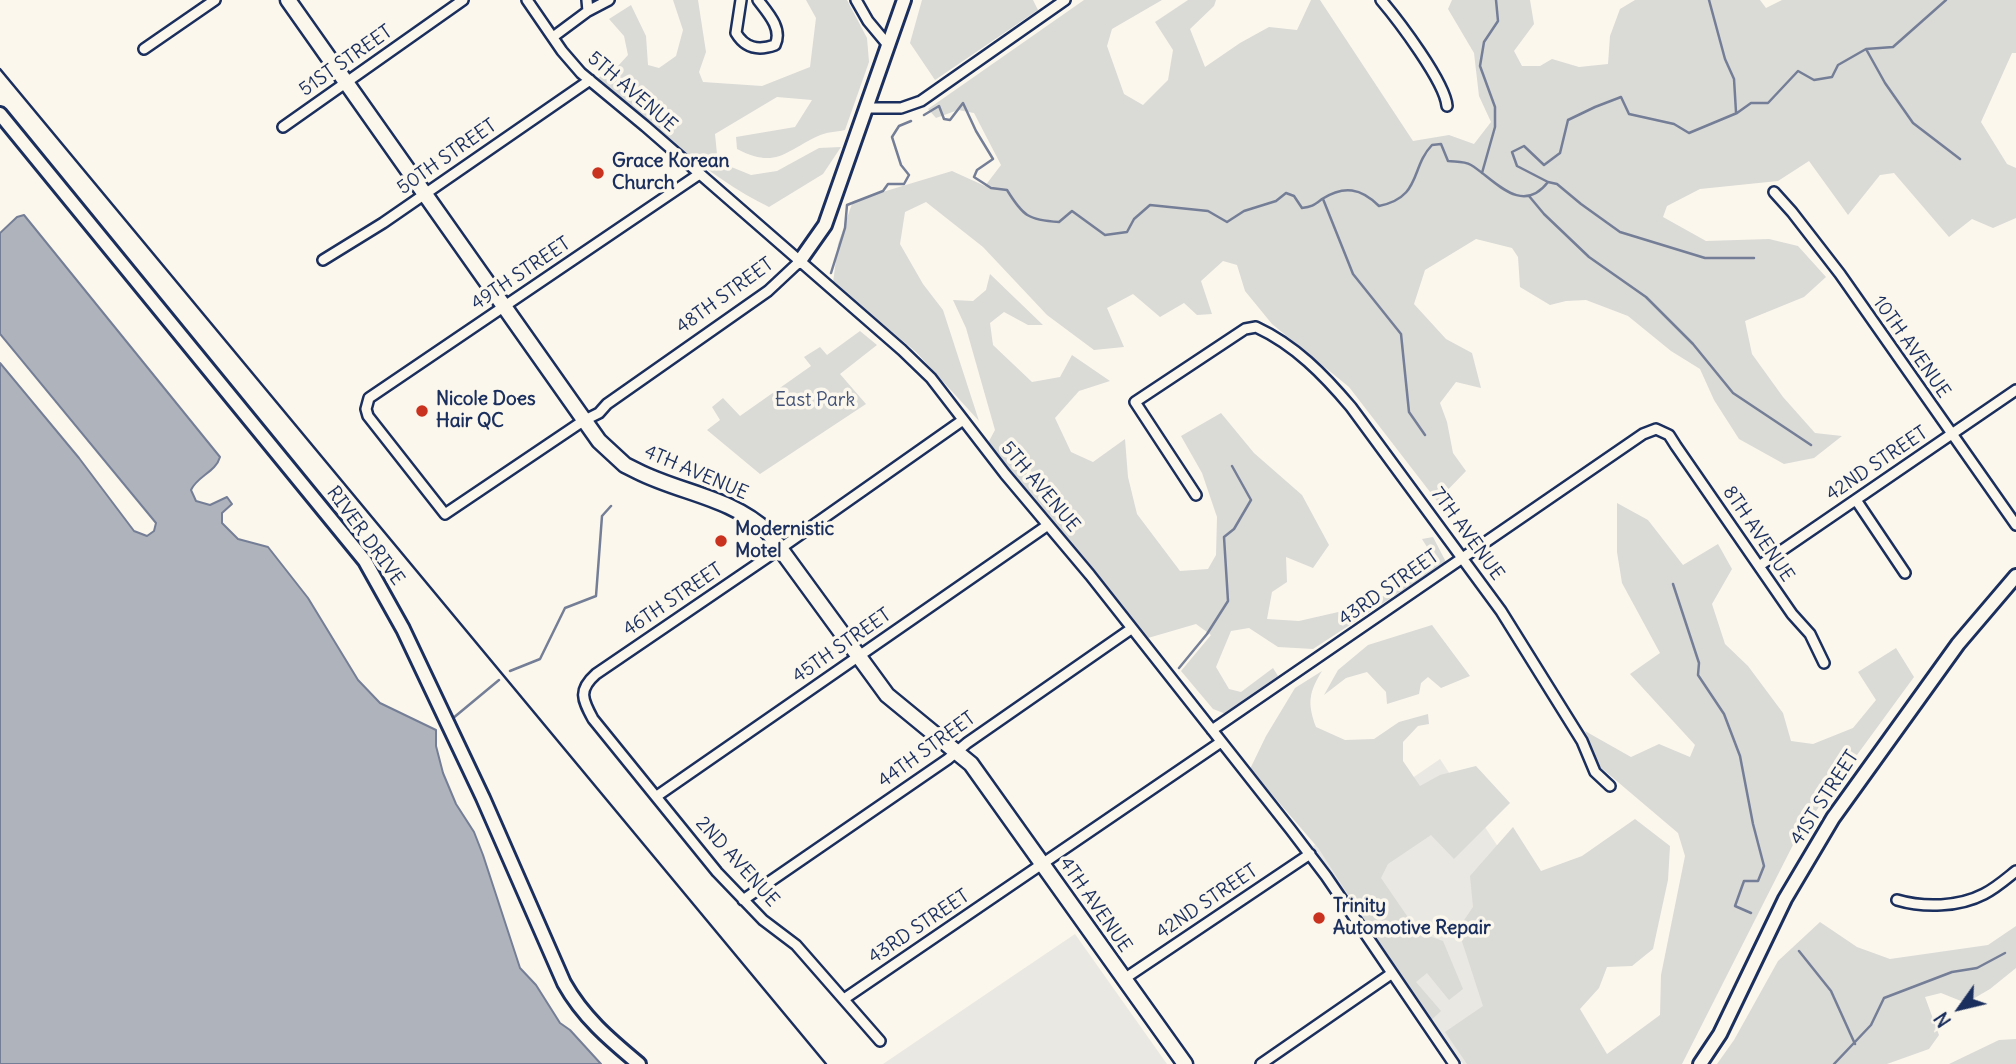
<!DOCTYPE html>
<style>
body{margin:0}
#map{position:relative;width:2016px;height:1064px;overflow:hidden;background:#fbf7ec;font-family:Delius,sans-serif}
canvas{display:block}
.north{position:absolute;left:1925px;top:973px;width:70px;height:70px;-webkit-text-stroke:5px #fbf7ec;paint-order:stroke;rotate:236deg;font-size:19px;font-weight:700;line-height:28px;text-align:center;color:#1b2f5e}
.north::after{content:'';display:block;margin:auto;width:24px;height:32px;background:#1b2f5e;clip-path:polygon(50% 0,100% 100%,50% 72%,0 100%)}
</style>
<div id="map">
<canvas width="2016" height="1064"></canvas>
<div class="north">N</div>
</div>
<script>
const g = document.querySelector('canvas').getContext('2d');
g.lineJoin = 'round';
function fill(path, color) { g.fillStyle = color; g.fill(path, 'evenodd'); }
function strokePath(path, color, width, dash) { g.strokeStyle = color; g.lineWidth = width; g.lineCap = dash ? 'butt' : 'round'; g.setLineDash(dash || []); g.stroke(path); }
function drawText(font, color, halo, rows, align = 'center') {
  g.font = font + ' Delius,sans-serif'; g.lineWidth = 7; g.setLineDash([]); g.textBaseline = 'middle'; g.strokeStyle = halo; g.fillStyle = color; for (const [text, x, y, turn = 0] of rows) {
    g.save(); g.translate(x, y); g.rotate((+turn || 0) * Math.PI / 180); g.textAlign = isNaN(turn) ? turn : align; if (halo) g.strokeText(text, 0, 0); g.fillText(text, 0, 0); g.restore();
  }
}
fill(new Path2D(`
 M1440,759L1522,883L1560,1064H1463L1312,847Z
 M1075,934L1167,1064H883L998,986Z`), '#eae8e2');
fill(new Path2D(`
 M673,0H698L706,52L699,72L703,82L762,86L810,67L816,18L806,0H847L867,38L869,62L845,130C836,132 826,132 818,136C784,152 776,169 737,149L736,137L795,127L812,100L777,97L715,134L717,154L729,166L751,175L777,171L819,148L841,147L823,174L769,207C704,175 653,124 598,78L618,66L628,55L624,36L609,19L631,5L646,36L648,65L659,68L676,56L683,30Z
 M922,0H1033L1038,10L935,80L910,43Z
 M1084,0H1162L1112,29L1107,46L1124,94L1143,105L1168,80L1173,50L1155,22L1188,0H1216L1214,6L1190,29L1205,67L1240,43L1269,27L1297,30L1311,0H1320L1413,141L1449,135L1474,144L1491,122L1479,96L1474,53L1448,9L1452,0H1530L1534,24L1514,51L1522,66H1540L1552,59L1579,67L1608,64L1610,36L1620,9L1635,0H1760L1766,8L1782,0H2016V53H2012L1981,122L2007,164L2016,168V218L1993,228L1972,219L1949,237L1894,173L1880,175L1848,215L1809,161L1778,181L1700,189L1667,206L1663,217L1706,241L1769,239L1798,246L1826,277L1804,297L1745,321L1752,354L1783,397L1815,433L1842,436L1814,458L1784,464L1739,439L1714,400L1700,369L1671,351L1628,316L1586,300L1566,301L1550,305L1520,287L1518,257L1512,248L1476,239L1425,270L1414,304L1446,339L1472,353L1481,388L1456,382L1440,403L1447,422L1453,453L1466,471L1437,501L1349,387L1272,324L1245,291L1237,265L1223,261L1201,281L1212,314L1197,315L1184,303L1160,317L1133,294L1107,308L1124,347L1094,350L1047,315L983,247L926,202L905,212L900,244L923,284L943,310L979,421L916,352L833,283L838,244L853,201L952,171L985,186L1001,165L974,113L958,110L936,118L928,109Z
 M990,274L1043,325H1028L1004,312L990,323L993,345L1032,382L1060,377L1072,355L1110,381L1079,391L1055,418L1071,452L1093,462L1125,439L1128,477L1137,514L1180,571L1208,569L1216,555L1217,517L1202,473L1181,436L1221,413L1254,453L1302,495L1329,545L1313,568L1286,557L1287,582L1272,592L1267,619L1299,621L1347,610L1398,590L1432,555L1422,539L1433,537L1446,562L1313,649L1278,647L1249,628L1231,631L1216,667L1229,689L1241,692L1273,668L1278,676L1226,714L1213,709L1181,671L1211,635L1196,624L1148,638L988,443L995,430L966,328L953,300L973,301L986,290Z
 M860,331L877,345L840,374L866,404L760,474L707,430L720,420L712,407L723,398L740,416L811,366L804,357L820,347L827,355Z
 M1617,503L1648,520L1683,565L1718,544L1732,569L1712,604L1725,644L1748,666L1783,713L1791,741L1813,744L1853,728L1876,700L1858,672L1896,648L1914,677L1797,837L1682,1064H1467L1445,1032L1483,1006L1458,929L1473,907L1470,876L1513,827L1541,871L1582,856L1635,819L1670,846L1668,880L1653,949L1632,966L1607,967L1599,988L1580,1009L1607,1054L1660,1015L1661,975L1685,856L1678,833L1599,766L1585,731L1631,757L1659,744L1690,757L1695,745L1630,674L1660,653L1622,583L1617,552Z
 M1432,625L1470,676L1441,688L1428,677L1421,683L1419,694L1387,704L1386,692L1367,672L1346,678L1324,695L1338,670L1368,645Z
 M1322,671C1309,692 1307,703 1316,727L1345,740L1374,739L1399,722L1428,714L1429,724L1418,726L1403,742V761L1420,786L1440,775L1476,766L1510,803L1454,859L1431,835L1388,864L1381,878L1418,932L1443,941L1463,989L1449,1000L1427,973L1416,982L1441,1011L1429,1022L1319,849L1250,769L1266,736L1295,688Z
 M1820,922L1857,947L1890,959L1988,945L2016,926V968L1990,989L1966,1003L1941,993L1925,997L1939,1035L1929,1049L1887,1064H1717L1734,1040L1778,961Z
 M2016,1039V1064H1949L1999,1040Z`), '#dadad7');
const water = new Path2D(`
 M24,215L220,457C216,472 197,476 191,490L196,501L210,505L227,497L232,504L222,513V523L238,539L268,547L308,598L358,680L380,703L436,730V746L443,773L456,804L474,832L483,855L520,968L536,985L560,1023L570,1030L601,1064H0V363L79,458L134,531L147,536L154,531L156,523L0,334V233L17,217Z`);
fill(water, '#afb3bb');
strokePath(water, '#747e96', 2);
strokePath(new Path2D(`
 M1709,0L1725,59L1734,79L1736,112
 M1866,49L1885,83L1913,123L1960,159
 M924,115L939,106L944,119L950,120L963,103L976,131L993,159L977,170L974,177L991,188L1007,190C1023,216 1028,220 1059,222L1072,211L1105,235L1127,232L1134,219L1150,205L1208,211L1227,222L1244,211L1276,201L1286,193L1294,196L1302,208C1312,207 1314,205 1322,199C1344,185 1361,188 1379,206C1422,197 1410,168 1432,145L1441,144L1448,161C1456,162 1464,161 1471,165C1493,178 1521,217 1548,182L1517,166L1512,152L1524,146L1544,165L1560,153L1568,120L1595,107L1621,97L1629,114L1674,124L1689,133L1737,113L1751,103H1768L1798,71L1814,80L1832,77L1838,65L1866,49L1893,47L1946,0
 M1482,173L1495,127V107L1480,66L1484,42L1498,21L1496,0
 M1548,182L1557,184L1581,204L1620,232L1705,258H1754
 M1529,196L1544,214L1589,257L1646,297L1693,344L1733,393L1811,445
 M1323,199L1353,274L1401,334L1409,412L1425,435
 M831,273L845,228L847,205L883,191L888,184H904L909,175L901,165L892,137L899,126L911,121
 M1673,584L1699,663L1698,675L1724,714L1740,756L1753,824L1764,866L1758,881H1744L1735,906L1751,913
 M1179,668L1207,634L1228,601L1224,537L1234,529L1251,500L1232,466
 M510,671L540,659L565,608L596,596L602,516L611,506
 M452,719L499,680
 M1799,951L1831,991L1855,1044
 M1834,1064L1871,1025L1884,998L1952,972L1977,968L2005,953`), '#747e96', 2.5);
const minor = new Path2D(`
 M527,0L562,51L581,73L645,126L902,350L931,378L1005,474L1090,575L1291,830L1326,876L1454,1064
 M587,0L588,11
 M741,0L736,33C745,48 758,51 775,45C783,29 768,13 758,0
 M856,0L868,21L888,45
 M1381,0C1398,20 1445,82 1447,106
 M553,37L588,11L609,0
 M144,49L215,0
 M867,108H901L921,101L1065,0
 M283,127L463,0
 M698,175L369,398L366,409L368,416L445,514L583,421L599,413L607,404L768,291L799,262
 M1774,192L1792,212L1840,274L2016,525
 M323,260L383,223L590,80
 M1196,495L1135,402L1245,329L1256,327C1295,345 1324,375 1351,407L1501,611L1582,741L1595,772L1610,786
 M1856,500L1905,573
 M1759,566L2016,390
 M1212,730L1643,434L1656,429L1669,435L1676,446L1792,614L1810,634L1824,663
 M657,796L1048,525
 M743,900L948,759L967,743L1131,629
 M1897,900C1924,908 1959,907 1984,894C1996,888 2006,879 2016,871
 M1124,979L1310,854
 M844,999L1221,742
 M880,1041L796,945L763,920L717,872L593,719C582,699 578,690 596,674L781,548L963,420
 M1261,1064L1391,974`);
const tertiary = new Path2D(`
 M0,114L365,561L403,629L483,798L564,983C583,1017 609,1039 639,1064
 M799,262L825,225L904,0
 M1700,1064L1720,1034L1785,899L1833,818L1958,644L2016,576`);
const primary = new Path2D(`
 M288,0L599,441L625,465L637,471C680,493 731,497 768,532L887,695L971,764L1185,1064`);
strokePath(minor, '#1b2f5e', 14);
strokePath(tertiary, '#1b2f5e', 18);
strokePath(primary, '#1b2f5e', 19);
strokePath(minor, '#fbf7ec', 9);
strokePath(tertiary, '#fbf7ec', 12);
strokePath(primary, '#fbf7ec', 14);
strokePath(new Path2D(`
 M0,69L826,1064`), '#1b2f5e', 2.5);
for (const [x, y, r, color] of [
 [598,173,7,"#c8321e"],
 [422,411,7,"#c8321e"],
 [721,541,7,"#c8321e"],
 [1319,918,7,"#c8321e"]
]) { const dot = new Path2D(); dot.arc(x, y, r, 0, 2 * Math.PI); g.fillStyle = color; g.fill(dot); strokePath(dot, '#fbf7ec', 2.5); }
drawText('19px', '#1b2f5e', '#fbf7ec', [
 ["51ST STREET",346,61,-35],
 ["5TH AVENUE",632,92,41],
 ["50TH STREET",447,157,-35],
 ["49TH STREET",521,274,-34],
 ["48TH STREET",725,296,-36],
 ["10TH AVENUE",1911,347,55],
 ["42ND STREET",1877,464,-34],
 ["4TH AVENUE",696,473,23],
 ["5TH AVENUE",1040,487,50],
 ["7TH AVENUE",1467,534,54],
 ["8TH AVENUE",1758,534,56],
 ["RIVER DRIVE",365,536,54],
 ["43RD STREET",1389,588,-35],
 ["46TH STREET",673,600,-34],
 ["45TH STREET",842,646,-35],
 ["44TH STREET",927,750,-36],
 ["41ST STREET",1825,798,-57],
 ["2ND AVENUE",737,862,48],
 ["42ND STREET",1207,902,-34],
 ["4TH AVENUE",1095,905,55],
 ["43RD STREET",919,927,-34]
]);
drawText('bold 19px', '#1b2f5e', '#fbf7ec', [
 ["Grace Korean",612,162],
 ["Church",612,184],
 ["Nicole Does",436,400],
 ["Hair QC",436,422],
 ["Modernistic",735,530],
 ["Motel",735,552],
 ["Trinity",1333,907],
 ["Automotive Repair",1333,929]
], 'left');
drawText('19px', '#415176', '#fbf7ec', [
 ["East Park",815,401]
]);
</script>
